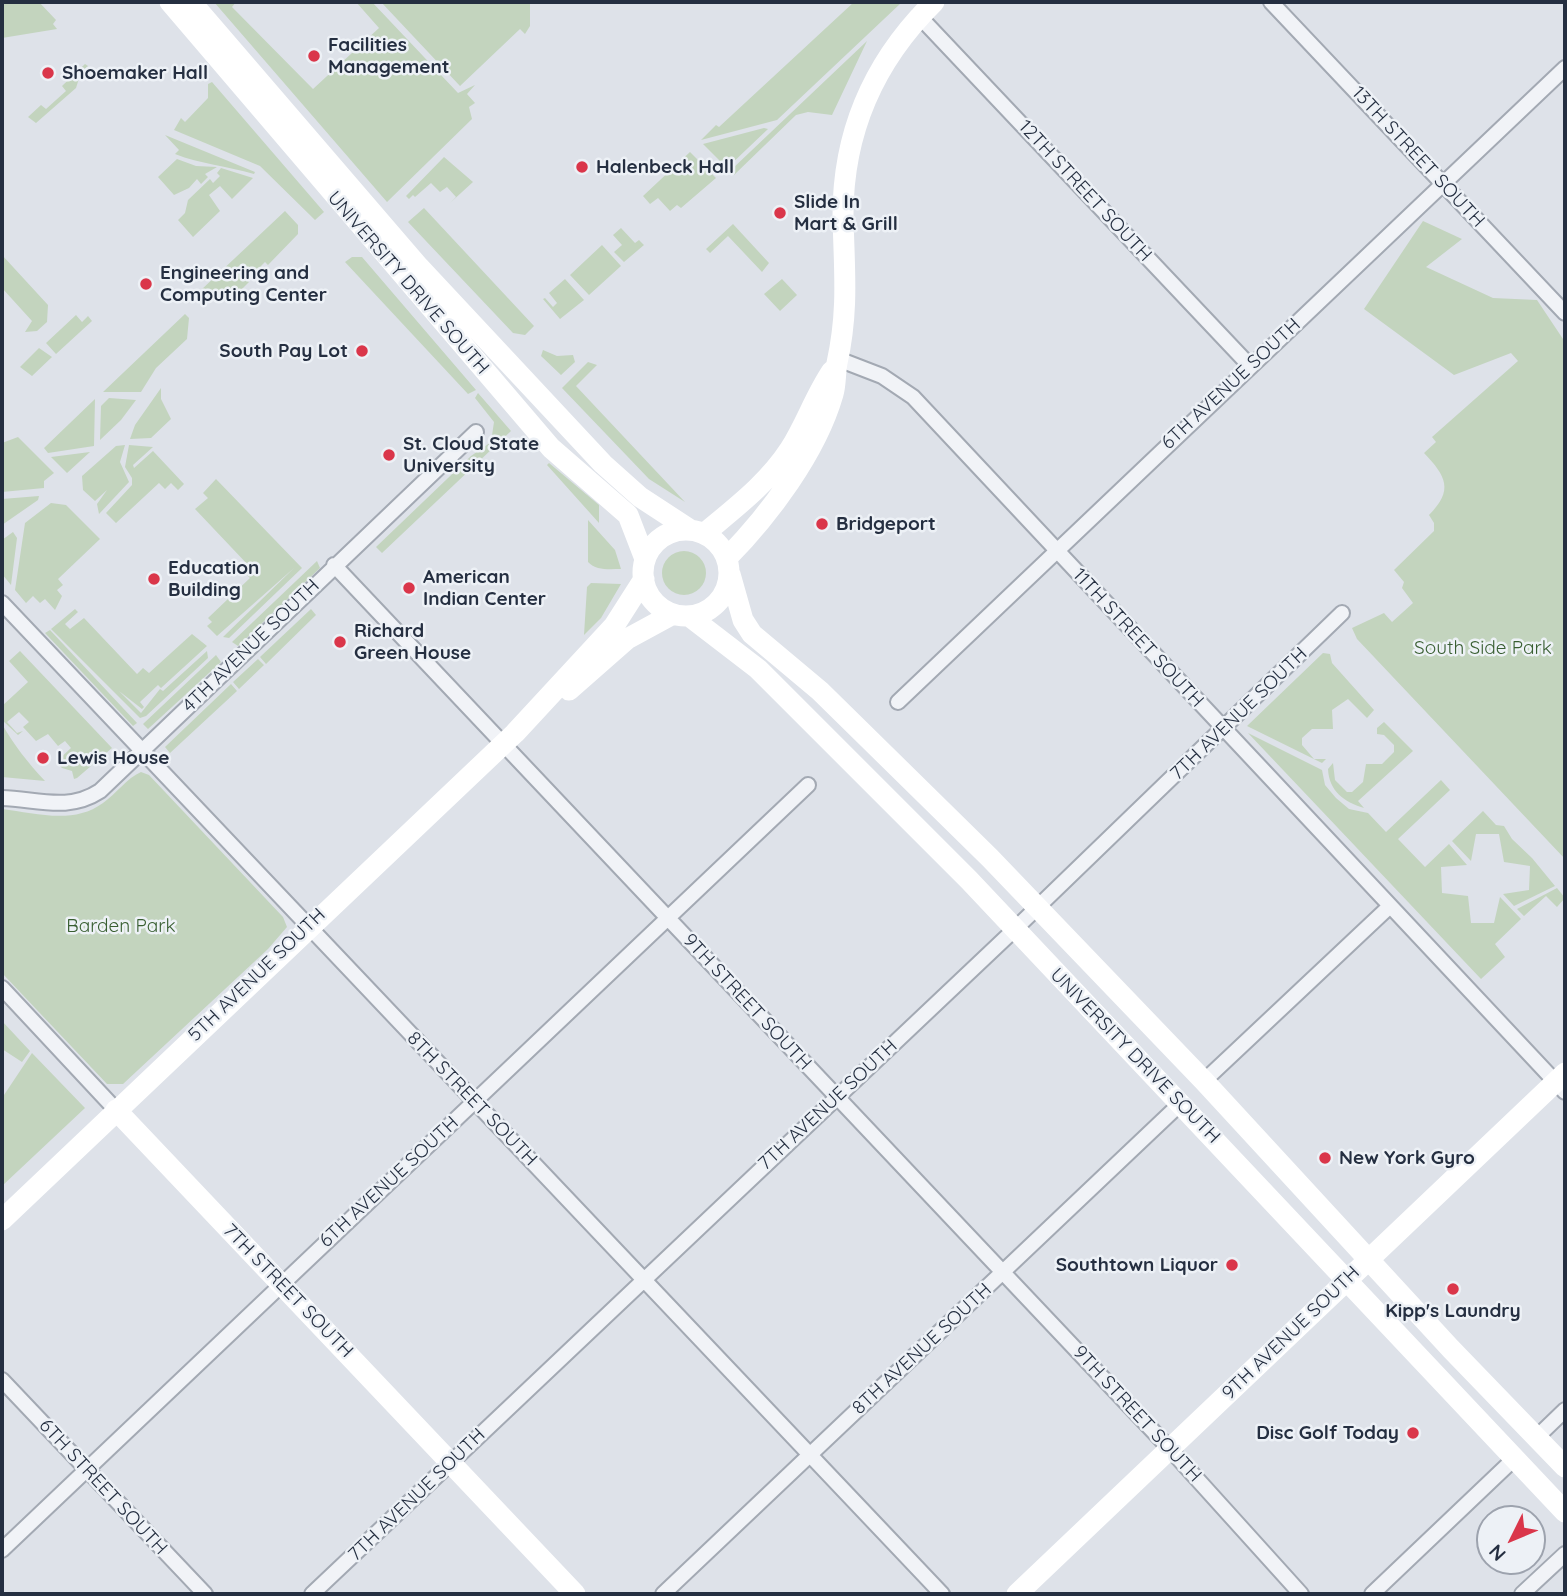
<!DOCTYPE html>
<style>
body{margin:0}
#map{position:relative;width:1567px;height:1596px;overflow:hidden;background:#dee2e9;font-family:Quicksand,sans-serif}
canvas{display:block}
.frame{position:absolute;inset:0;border:4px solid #252f41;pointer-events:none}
.north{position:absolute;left:1476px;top:1505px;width:70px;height:70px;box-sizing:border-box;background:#edf1f6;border:2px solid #9da3ae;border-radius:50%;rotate:227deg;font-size:19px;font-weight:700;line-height:28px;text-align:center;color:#252f41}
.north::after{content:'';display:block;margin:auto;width:24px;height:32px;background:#da364a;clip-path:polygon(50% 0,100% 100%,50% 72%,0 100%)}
</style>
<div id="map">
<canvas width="1567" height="1596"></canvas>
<div class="frame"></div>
<div class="north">N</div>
</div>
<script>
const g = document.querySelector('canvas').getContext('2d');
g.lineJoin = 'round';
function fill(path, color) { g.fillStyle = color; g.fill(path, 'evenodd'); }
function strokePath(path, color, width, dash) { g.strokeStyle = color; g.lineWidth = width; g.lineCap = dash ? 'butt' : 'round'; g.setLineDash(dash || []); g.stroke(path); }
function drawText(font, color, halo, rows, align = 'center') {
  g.font = font + ' Quicksand,sans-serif'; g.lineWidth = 5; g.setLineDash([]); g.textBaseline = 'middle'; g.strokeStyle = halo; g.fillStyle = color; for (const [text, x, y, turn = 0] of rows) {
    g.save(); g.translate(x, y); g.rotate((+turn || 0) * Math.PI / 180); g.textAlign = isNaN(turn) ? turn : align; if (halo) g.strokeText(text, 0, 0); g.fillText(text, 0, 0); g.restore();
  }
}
fill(new Path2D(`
 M2,2H39L56,20L53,24L57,29L2,38Z
 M214,2H236L232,7L313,89L379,28L356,2H372L458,93L475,85L467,94L475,103L469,107L472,119L387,202Z
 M381,2H530V26L525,34L520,29L460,86Z
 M854,2L901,3L777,120L701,140L716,125L719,127Z
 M867,41L832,115L808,112L796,115L734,175L731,170Z
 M85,64L88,66L81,72L76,88L36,123L28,117L41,105L46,109L66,91L62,86Z
 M212,82L324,212L315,220L260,166L174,130L181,118L185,122L208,98V84Z
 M764,128L768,129L727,168L703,144Z
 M165,135L255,172L254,174C227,166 200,164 175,154L179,150Z
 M690,152L716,178L681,208L677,205L670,211L658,198L650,204L643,196Z
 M444,157L473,182L450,203L456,197L447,187L440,192L431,183L415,197L413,195L409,199L406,196Z
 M177,159L196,166L217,167L205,174L208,177L201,184L197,179L189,188L174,195L158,177Z
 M221,168L253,178L232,199L220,186L209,195L220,211L193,237L178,220L185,213L188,200L210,179L213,183L220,176L217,173Z
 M424,208L534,326L525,335L513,333L408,222Z
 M285,211L298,225V234L268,265L265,262L261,266L263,269L247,280L249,282L230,301L208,298L201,290Z
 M1423,221L1462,239L1426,267L1493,298L1537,300L1565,342V859L1357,639L1352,628L1384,613L1392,622L1413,603L1402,588L1404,582L1394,570L1434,531V523L1429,515C1454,490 1446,476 1424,453L1436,442L1432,437L1518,361L1511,353L1454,375L1364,309Z
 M733,224L769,263L762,272L728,236L710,253L706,249Z
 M621,228L635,243L639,240L644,245L624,262L614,252L622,245L613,235Z
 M602,245L621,266L589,295L570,275Z
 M2,255L48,305L47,322L37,331L25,332L32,321L2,288Z
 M352,257H362L476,390L468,394L345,262Z
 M565,279L584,300L560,319L543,299L545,298L553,307L557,303L549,293Z
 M782,279L797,295L780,311L764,294Z
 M185,314L189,318L187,339L156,368L141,392H103Z
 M76,315L82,322L88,316L92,321L56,354L46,343Z
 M39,348L52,357L32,376L20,367Z
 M543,350L557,356L573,355L575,362L561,375L541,356Z
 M588,362L597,365L576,386L685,502L649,479L562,388Z
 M161,388V399L171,419L151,438L130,439L135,425Z
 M478,393L511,431L382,553L376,547L471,456L491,442L494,422L475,398Z
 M109,398L136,400L121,420L100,440L101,406Z
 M95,399L94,446L48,453L44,448Z
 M18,437L54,473L44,481V488L2,492V443Z
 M125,445L120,462L129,482L99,514L97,504L107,490L95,501L83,490L82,476L116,446Z
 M129,445L153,447L133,465L134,468L153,451L184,484L178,490L171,483L165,489L159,483L116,523L106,513L132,485V478L125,467Z
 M90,452L67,473L51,457Z
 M549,463L599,505V523L547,465Z
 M216,479L302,568L229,638L223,637L294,568L217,636L207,626L212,622L208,618L250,578L244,572L249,566L195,509L208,498L203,493Z
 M39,496L38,500L2,525V499Z
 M51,503L66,505L100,539L58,579L63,585L57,590L62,596L55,610L45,599L40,603L33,596L26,603L15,590L25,523Z
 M588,520L615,550L621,569C610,569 596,571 588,562Z
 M13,532L17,538L11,585L2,574V540Z
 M662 573a22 22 0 1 1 44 0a22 22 0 1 1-44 0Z
 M317,561L320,568L238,646L232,642Z
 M591,583L621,584L601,618L584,635L587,587Z
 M75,609L78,612L65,624L70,629L84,618L137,674L143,668L149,673L192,634L207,646L161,688L158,685L140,702L144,707L142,709L119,691L141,713L160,689L163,691L207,651L208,658L146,716L140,718L51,629Z
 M311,609L316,615L266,664L260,657Z
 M50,630L137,723L133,726L45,633Z
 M20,651L112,748L77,778L74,779L72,771L62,768L56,762L71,748L65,741L58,746L48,734L36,741L23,727L29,722L19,712L7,722L17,733L23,731L18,735L2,720V706L28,682L9,661Z
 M1323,653L1330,654L1332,663L1374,710L1367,718L1348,699L1332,710L1333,729H1312L1302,738V745L1314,759H1326L1322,763L1247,726Z
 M216,655L221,662L148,729L143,724Z
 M258,659L264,665L239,689L233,682Z
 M231,684L237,691L170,753L165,747Z
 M1384,722L1413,751L1358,801L1364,808C1344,802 1329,791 1328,769L1333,763L1335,780L1347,792H1352L1363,782L1366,764H1382L1394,752V745L1384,735L1377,734V728Z
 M2,724C14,745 28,763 45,781L2,777Z
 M1248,733L1322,770L1325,785L1336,798L1349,809L1368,813L1386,832L1441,780L1450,790L1398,839L1425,867L1449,844L1467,865L1441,867L1442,893L1468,896L1471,923H1494L1500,897L1521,919L1495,944L1505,957L1481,979Z
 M141,772L149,775L283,917L287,927L268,949L123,1084H107L2,973V809C36,813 73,825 103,803C116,794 127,778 141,772Z
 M1483,811L1496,825L1504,826L1512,839L1532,858L1555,886L1514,906L1503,894L1529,890L1530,866L1504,862L1499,834H1476L1471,861L1452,841Z
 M1557,888L1565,898L1557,907L1546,896L1524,916L1517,909Z
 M2,1021L30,1051L22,1062L2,1049Z
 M32,1053L85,1108L2,1186V1098Z`), '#c3d4be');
const street = new Path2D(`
 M1271,2L1565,313
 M919,16L1250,366
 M838,359L882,376L913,397L1565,1092
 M334,565L1170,1449L1301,1594
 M2,603L942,1594
 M898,702L1565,68
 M2,798C37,799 68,812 100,791L476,432
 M2,988L116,1110
 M1204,1081L1389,907
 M2,1380L205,1594
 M1537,1437L1565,1410
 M2,1550L808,785
 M312,1594L1015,929L1342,613
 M663,1594L1180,1104
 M1372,1594L1515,1458
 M1522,1594L1565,1554`);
strokePath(street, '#a3a9b3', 18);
strokePath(street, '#f1f3f7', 14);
strokePath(new Path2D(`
 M170,2L551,448L628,515L645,559
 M191,2L419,267L603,464L640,497L689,529
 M643 573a43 43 0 1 1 86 0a43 43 0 1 1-86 0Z
 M705,533C736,507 768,483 790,449C806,424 815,396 832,371
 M727,558C769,515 816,453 833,394C836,384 835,373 837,363C849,308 844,269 843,215C843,131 875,60 934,2
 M730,574L743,620L752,634L820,691L990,858L1204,1081L1451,1349L1565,1467
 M689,616L758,669L969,880L1565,1512
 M569,690L627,639L673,614
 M116,1110L575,1594
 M2,1220L515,733L614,626L644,579
 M1017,1594L1565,1073`), '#fff', 21);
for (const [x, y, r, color] of [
 [314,56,7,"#da364a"],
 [48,73,7,"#da364a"],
 [582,167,7,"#da364a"],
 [780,213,7,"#da364a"],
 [146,284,7,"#da364a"],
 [362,351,7,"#da364a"],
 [389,455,7,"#da364a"],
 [822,524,7,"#da364a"],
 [154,579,7,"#da364a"],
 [409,588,7,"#da364a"],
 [340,642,7,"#da364a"],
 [43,758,7,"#da364a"],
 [1325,1158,7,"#da364a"],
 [1232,1265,7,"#da364a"],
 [1453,1289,7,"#da364a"],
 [1413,1433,7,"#da364a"]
]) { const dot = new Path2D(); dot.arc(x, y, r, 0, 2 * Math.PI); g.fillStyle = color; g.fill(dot); strokePath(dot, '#edf1f6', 2.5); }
drawText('bold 19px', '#252f41', '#edf1f6', [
 ["Facilities",328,45],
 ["Management",328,67],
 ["Shoemaker Hall",62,73],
 ["Halenbeck Hall",596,167],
 ["Slide In",794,202],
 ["Mart & Grill",794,224],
 ["Engineering and",160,273],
 ["Computing Center",160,295],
 ["South Pay Lot",348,351,"right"],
 ["St. Cloud State",403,444],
 ["University",403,466],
 ["Bridgeport",836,524],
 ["Education",168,568],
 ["Building",168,590],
 ["American",423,577],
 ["Indian Center",423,599],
 ["Richard",354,631],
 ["Green House",354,653],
 ["Lewis House",57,758],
 ["New York Gyro",1339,1158],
 ["Southtown Liquor",1218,1265,"right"],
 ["Kipp's Laundry",1453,1311,"center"],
 ["Disc Golf Today",1399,1433,"right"]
], 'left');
drawText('19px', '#252f41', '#edf1f6', [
 ["13TH STREET SOUTH",1418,157,47],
 ["12TH STREET SOUTH",1085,191,47],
 ["UNIVERSITY DRIVE SOUTH",408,283,49],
 ["6TH AVENUE SOUTH",1231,384,-43],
 ["11TH STREET SOUTH",1138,638,47],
 ["4TH AVENUE SOUTH",251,646,-44],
 ["7TH AVENUE SOUTH",1239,714,-44],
 ["5TH AVENUE SOUTH",257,975,-44],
 ["9TH STREET SOUTH",747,1002,47],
 ["UNIVERSITY DRIVE SOUTH",1135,1056,46],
 ["8TH STREET SOUTH",472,1099,46],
 ["7TH AVENUE SOUTH",828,1105,-43],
 ["6TH AVENUE SOUTH",389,1182,-43],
 ["7TH STREET SOUTH",288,1291,46],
 ["9TH AVENUE SOUTH",1291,1333,-44],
 ["8TH AVENUE SOUTH",922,1349,-43],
 ["9TH STREET SOUTH",1137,1414,47],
 ["6TH STREET SOUTH",103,1487,47],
 ["7TH AVENUE SOUTH",417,1495,-44]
]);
drawText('19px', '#385e31', '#edf1f6', [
 ["South Side Park",1483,648],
 ["Barden Park",121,926]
]);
</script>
